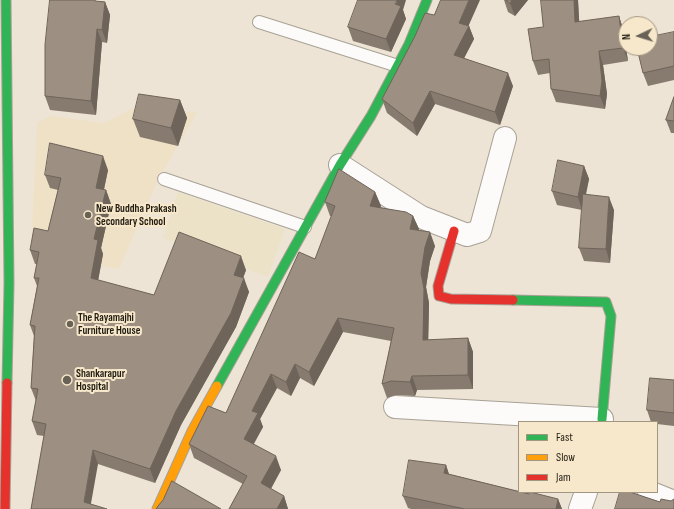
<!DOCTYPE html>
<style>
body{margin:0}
#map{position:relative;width:674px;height:509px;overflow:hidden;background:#ede4d5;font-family:"Sofia Sans Condensed",sans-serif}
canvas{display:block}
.legend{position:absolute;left:518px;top:421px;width:140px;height:72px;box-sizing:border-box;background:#f7e8cb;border:1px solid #a19681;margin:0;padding:5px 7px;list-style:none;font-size:12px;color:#211c11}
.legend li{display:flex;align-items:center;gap:8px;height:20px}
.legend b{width:20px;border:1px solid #a19681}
.north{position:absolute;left:618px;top:16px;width:40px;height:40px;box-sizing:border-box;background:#f7e8cb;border:1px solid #a19681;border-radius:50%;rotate:266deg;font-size:11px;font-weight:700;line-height:16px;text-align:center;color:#211c11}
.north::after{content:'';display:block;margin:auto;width:14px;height:18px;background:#686256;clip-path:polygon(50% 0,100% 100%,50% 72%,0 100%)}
</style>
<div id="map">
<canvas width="674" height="509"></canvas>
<ul class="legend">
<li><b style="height:5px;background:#30b455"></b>Fast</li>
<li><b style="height:5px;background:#ff9f0a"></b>Slow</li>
<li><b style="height:5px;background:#e5322d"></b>Jam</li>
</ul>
<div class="north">N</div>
</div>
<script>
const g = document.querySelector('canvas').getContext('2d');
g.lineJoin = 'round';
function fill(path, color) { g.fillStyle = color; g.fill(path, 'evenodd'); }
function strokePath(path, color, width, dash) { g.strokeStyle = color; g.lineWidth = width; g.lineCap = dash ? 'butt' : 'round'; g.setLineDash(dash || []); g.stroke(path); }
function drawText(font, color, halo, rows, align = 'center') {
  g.font = font + ' "Sofia Sans Condensed",sans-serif'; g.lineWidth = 4; g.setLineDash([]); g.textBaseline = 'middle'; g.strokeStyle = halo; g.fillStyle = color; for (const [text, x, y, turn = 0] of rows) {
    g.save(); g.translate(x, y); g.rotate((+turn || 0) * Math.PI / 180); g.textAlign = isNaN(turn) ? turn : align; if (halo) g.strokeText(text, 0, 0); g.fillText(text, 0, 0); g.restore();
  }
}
fill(new Path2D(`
 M142,104L197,113L159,178L119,269L31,252L37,123L50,116L104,123Z`), '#efe1c6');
fill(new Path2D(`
 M178,192L285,229L268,277L163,238Z`), '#ebe2c7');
const lane = new Path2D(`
 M259,22L398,66
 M164,179L305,227`);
const street = new Path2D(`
 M340,165L421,217L467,235L480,231L505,138
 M395,407L602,419V422
 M649,492L674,502
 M580,509L586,492`);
const fast = new Path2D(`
 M6,0L9,283L7,383
 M513,300L606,302L611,316L602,419
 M217,386L340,165L371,116L409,44L427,0`);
const slow = new Path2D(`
 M157,509L192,431L217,386`);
const jam = new Path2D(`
 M454,231L438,286L439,296L451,299L513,300
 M5,509L7,383`);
strokePath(lane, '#a8a196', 14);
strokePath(street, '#a8a196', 24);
strokePath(fast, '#a8a196', 11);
strokePath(slow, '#a8a196', 11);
strokePath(jam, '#a8a196', 11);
strokePath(lane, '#fcfbf9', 12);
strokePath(street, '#fcfbf9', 22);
strokePath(fast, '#30b455', 9);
strokePath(slow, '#ff9f0a', 9);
strokePath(jam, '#e5322d', 9);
fill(new Path2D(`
 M504,0H528L515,16L508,12Z
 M578,0L579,22L619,16L623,29L628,61L603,65L607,94L605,109L556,102L551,89L550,73L538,75L533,61L543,27Z
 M101,1L105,2L110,15L107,43L102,42L96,115L50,110L45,96Z
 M403,10L406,19L391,52L353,41L348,27Z
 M468,26H469L474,39L464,58L513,86L500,125L435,104L417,136L387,113L382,99Z
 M674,32V80L648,86L643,73Z
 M674,97V133H671L666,120Z
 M180,100L187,118L178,146L140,137L133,119Z
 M584,166L589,179L586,195L614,210L610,263L584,261L579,248L582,210L557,205L552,191Z
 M108,170L104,190H106L111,204L101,248L103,254L98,280L154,295L246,270L243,278L249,292L236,327L181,425L155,483L98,464L31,509L44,436L37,435L32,421L36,401L31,388L34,336L30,325L37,286L34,278L37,264H35L30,250L48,231L58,190L50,188L45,175Z
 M375,192L381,206L380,207L413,216L419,229L418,230L435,246L430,261L426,287L429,303L428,340L468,338L473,352V389L417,390L415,396L396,395L387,398L382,384L391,341L343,332L314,386L300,378L291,396L277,388L260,419L263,427L253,444L281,470L271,489L284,496L288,509H229L243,484L194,458L189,444L226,413L315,259L332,216H330L325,202Z
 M674,380V426L657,424V422H651L647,410Z
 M446,465L449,474L529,494L558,499L562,509H411L408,508L403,496Z`), '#877b6f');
fill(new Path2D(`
 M397,0H406L403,10L406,19L391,52L386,39Z
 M469,0H480L464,36L459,23Z
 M512,0H528L515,16L510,3Z
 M574,0H578L580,35L575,22Z
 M105,2L110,15L107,43L102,30Z
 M619,16L623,29L628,61L623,48Z
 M469,26L474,39L459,68L454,55Z
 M97,29L102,42L96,115L91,101Z
 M599,51L603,65L607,94L605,109L600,96Z
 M508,73L513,86L500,125L495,112Z
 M430,91L435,104L417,136L413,123Z
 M180,100L187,118L178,146L171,128Z
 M103,156L108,170L101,202L96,188Z
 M584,166L589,179L582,210L578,197Z
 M106,190L111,204L101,248L103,254L96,292L91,278L94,239Z
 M375,192L381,206L375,220L370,206Z
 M609,197L614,210L610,263L606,249Z
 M413,216L419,229L415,243L410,229Z
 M430,232L435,246L430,261L426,287L429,303L428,354L423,340L421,273L425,247Z
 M241,256L246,270L239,289L234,275Z
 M244,278L249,292L236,327L181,425L155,483L150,469L176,411Z
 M338,318L343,332L314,386L309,372Z
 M468,338L473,352V389L468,375Z
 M295,364L300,378L291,396L286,382Z
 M271,374L277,388L260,419L263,427L249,453L244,439L252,411Z
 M412,376L417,390L415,396L410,382Z
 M93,450L98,464L90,509L84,502Z
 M276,456L281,470L266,497L261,483Z
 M446,465L450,478L444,473Z
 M284,496L288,509H277Z
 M558,499L562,509H556Z`), '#6e645a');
const building = new Path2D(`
 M50,0H95V1L105,2L102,30L97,29L91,101L45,96V45Z
 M358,0H397L395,4L401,6L386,39L348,27Z
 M441,0H469L459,23L469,26L454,55L508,73L495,112L430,91L413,123L382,99L415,36L425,13L434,15Z
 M506,0H512L510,3Z
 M541,0H574L575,22L619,16L623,48L599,51L602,81L600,96L551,89L549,59L533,61L528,29L543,27Z
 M674,32V66L643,73L637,48H650V37Z
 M139,94L180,100L171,128L133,119Z
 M674,97V121L666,120Z
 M50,143L103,156L96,188L106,190L94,239L98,240L91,278L154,295L179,232L241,256L234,275L244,278L231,313L176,411L150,469L93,450L84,502L107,509H31L46,424L32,421L38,389L31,388L35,326L30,325L39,278H34L39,252L30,250L34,228L48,231L61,178L45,175Z
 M558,160L584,166L578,197L552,191Z
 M339,169L375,192L370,206L406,212L413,216L410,229L430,232L425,247L421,273L424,289L423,340L468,338V375L412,376L410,382L391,381L382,384L394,328L338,318L309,372L295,364L286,382L271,374L252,411L258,413L244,439L276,456L261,483L284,496L277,509H229L247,476L189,444L208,406L226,413L299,252L315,259L335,206L325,202Z
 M583,194L609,197L606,249L579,248Z
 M650,378L674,380V413L647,410Z
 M409,460L446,465L444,473L529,494L530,492L558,499L556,509H557H465L403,496Z
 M172,481L221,509H156L158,506L163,500Z
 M620,492H630L660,502L661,499L671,501L674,499V509H615Z`);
fill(building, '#9d8f81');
strokePath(building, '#6e645a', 1);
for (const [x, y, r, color] of [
 [88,215,4,"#686256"],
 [70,324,4,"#686256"],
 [67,380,5,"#686256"]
]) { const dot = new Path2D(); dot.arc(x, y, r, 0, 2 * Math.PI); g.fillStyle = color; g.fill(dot); strokePath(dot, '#f7e8cb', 1.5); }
drawText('bold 11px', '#211c11', '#f7e8cb', [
 ["New Buddha Prakash",96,209],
 ["Secondary School",96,222],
 ["The Rayamajhi",78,318],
 ["Furniture House",78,331],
 ["Shankarapur",76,374],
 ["Hospital",76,387]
], 'left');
</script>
